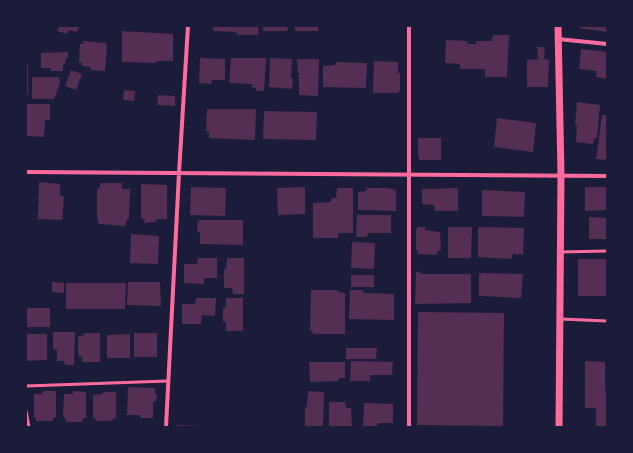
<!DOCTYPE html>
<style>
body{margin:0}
#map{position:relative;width:633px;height:453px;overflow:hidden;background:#1b1b3a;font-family:Lato,sans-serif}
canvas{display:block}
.frame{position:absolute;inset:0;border:27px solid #1b1b3a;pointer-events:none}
</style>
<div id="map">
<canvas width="633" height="453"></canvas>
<div class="frame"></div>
</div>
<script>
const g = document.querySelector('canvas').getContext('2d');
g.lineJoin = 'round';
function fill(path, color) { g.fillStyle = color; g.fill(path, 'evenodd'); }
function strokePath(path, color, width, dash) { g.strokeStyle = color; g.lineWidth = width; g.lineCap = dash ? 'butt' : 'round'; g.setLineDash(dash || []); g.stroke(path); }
fill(new Path2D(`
 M59,26H79L77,32L69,30L67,34L57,31Z
 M213,26H258V35H237L236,32L213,31Z
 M263,26H288L287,31H263Z
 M295,26H318V31H295Z
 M579,26H607V32L579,28Z
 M122,31L173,34V61H157L156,63L122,62Z
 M493,35H509L507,77H485V69H460V64L445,63L446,40L467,41L468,44H476V41H492Z
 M83,41L106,43L107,47L105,71L91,70L90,67L82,66V63L79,62L80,44H83Z
 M537,47H545L544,59L549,60L548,87H527V60L538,59Z
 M581,49L607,52V79L596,77L597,71L579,69Z
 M68,52V58H66L65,64L63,65V71H51L50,68H41V53Z
 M200,58L225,59V80H212L211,84L199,83Z
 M231,58H266L264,91H256V88L252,87V84L229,83Z
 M270,58L292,59L291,78L293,79L292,89L269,87Z
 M297,59H319L318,96L299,95V73H298Z
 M374,61L398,62V73H400V91L397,93H373Z
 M336,62L367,63L366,88L323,87V66L335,65Z
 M26,64L28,65V94H26Z
 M71,70L82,74L76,90L65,86Z
 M32,77H59L60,83L54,99H32Z
 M124,90L135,91L134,101L123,100Z
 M158,95L175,96V106L157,105Z
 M577,102L600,105L597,138L594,139L593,144L576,142L577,126L575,125Z
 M26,104H50V120H45L44,137L26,136Z
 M207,109H256L255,140L209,138V132L206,131Z
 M264,111L317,112L316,140L263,139Z
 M602,115H607V160L596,159Z
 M497,118L536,123L533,152L494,147Z
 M418,138H441V160H419V157L418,155Z
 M39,182L60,184V195L64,197L62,220L38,219Z
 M100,183H122V189H130L129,219H127L125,226L99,224L97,217V189L100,188Z
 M141,184L167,185V219H157L156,222L144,223L145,220L141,218Z
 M191,187L226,188L225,216L190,215Z
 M305,187V214L278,215L277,188Z
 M585,187H607V210L585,211Z
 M337,188H353V233H338V238H313V203L331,202L332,198H336Z
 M367,188H388L396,190V211L358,210V192L366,191Z
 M458,188V211H435L434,205L422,204V189Z
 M482,190L525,192L524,217L482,216Z
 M357,215H391V233H368L367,237H356Z
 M589,217L607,218V239H589Z
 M198,220H243V245L200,244V233L197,232Z
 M418,227H425V230L440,232L441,250L438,251L437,255L418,254V251L416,250V230Z
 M448,227H472L471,258H448Z
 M479,227L524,228L523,254H513L511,259L478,257V228Z
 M131,234L159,236L158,264L130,263Z
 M352,242L375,243L374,269L351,268Z
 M198,258H217V278H204V284L184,283V264H197Z
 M227,258H244V294H233L232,288H224V269H226Z
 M578,259H607V296H578Z
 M416,271L423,274H471V303L415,304Z
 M481,273L523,274L521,298L479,296V274Z
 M351,275H374V287H351Z
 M52,282L64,283V293L52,292Z
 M128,282H160L161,306L127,305Z
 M66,283H126L125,309H66Z
 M311,290H338V292L345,293V334H313L312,331L310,330Z
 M350,290H363L364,293L394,294V320L349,319Z
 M196,298H216L215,316L202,315L201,324H182V304H195Z
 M226,298H243V331H226V322H223V308L226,307Z
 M26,308H50V327H26Z
 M418,312L504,313L503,426L417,425Z
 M53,332H75L74,365H65L64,361H57V350L53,349Z
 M84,333H100V362H82V357L78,356V336H83Z
 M134,333H157V357H134Z
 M26,334H47V360L26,361Z
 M130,334V358H107V335Z
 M346,348H377L376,359H346Z
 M351,361L393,362L392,375H370V381H350Z
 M585,361L605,362V390H607V427H596V408H585Z
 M309,362H345V378H339L338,381L310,382Z
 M128,387L155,388V394H157L156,401L153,402V418H141L139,415H127Z
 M43,391H56V417L53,418V421H36V418L34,417V394H42Z
 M73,391L86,392V418H83L82,422H66L65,418L63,417L64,394H73Z
 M308,391L324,392L323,426H305V408L307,406Z
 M103,392H116V418L113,419L111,421H96L95,418H93V395L103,394Z
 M329,402H345L346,408H351L352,427H329Z
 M364,403L393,404V423H378L377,426L375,427H363Z
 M178,425L205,426V427H178Z`), '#542f53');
strokePath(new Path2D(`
 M561,252L607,251
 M561,319L607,321
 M26,386L168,381
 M26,411L29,427`), '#ff6b9d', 3);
strokePath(new Path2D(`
 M558,39L607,44
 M26,172L607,176
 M166,427L179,173L188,26
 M409,427V26`), '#ff6b9d', 4);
strokePath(new Path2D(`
 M558,26L561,175L559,427`), '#ff6b9d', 7);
</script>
